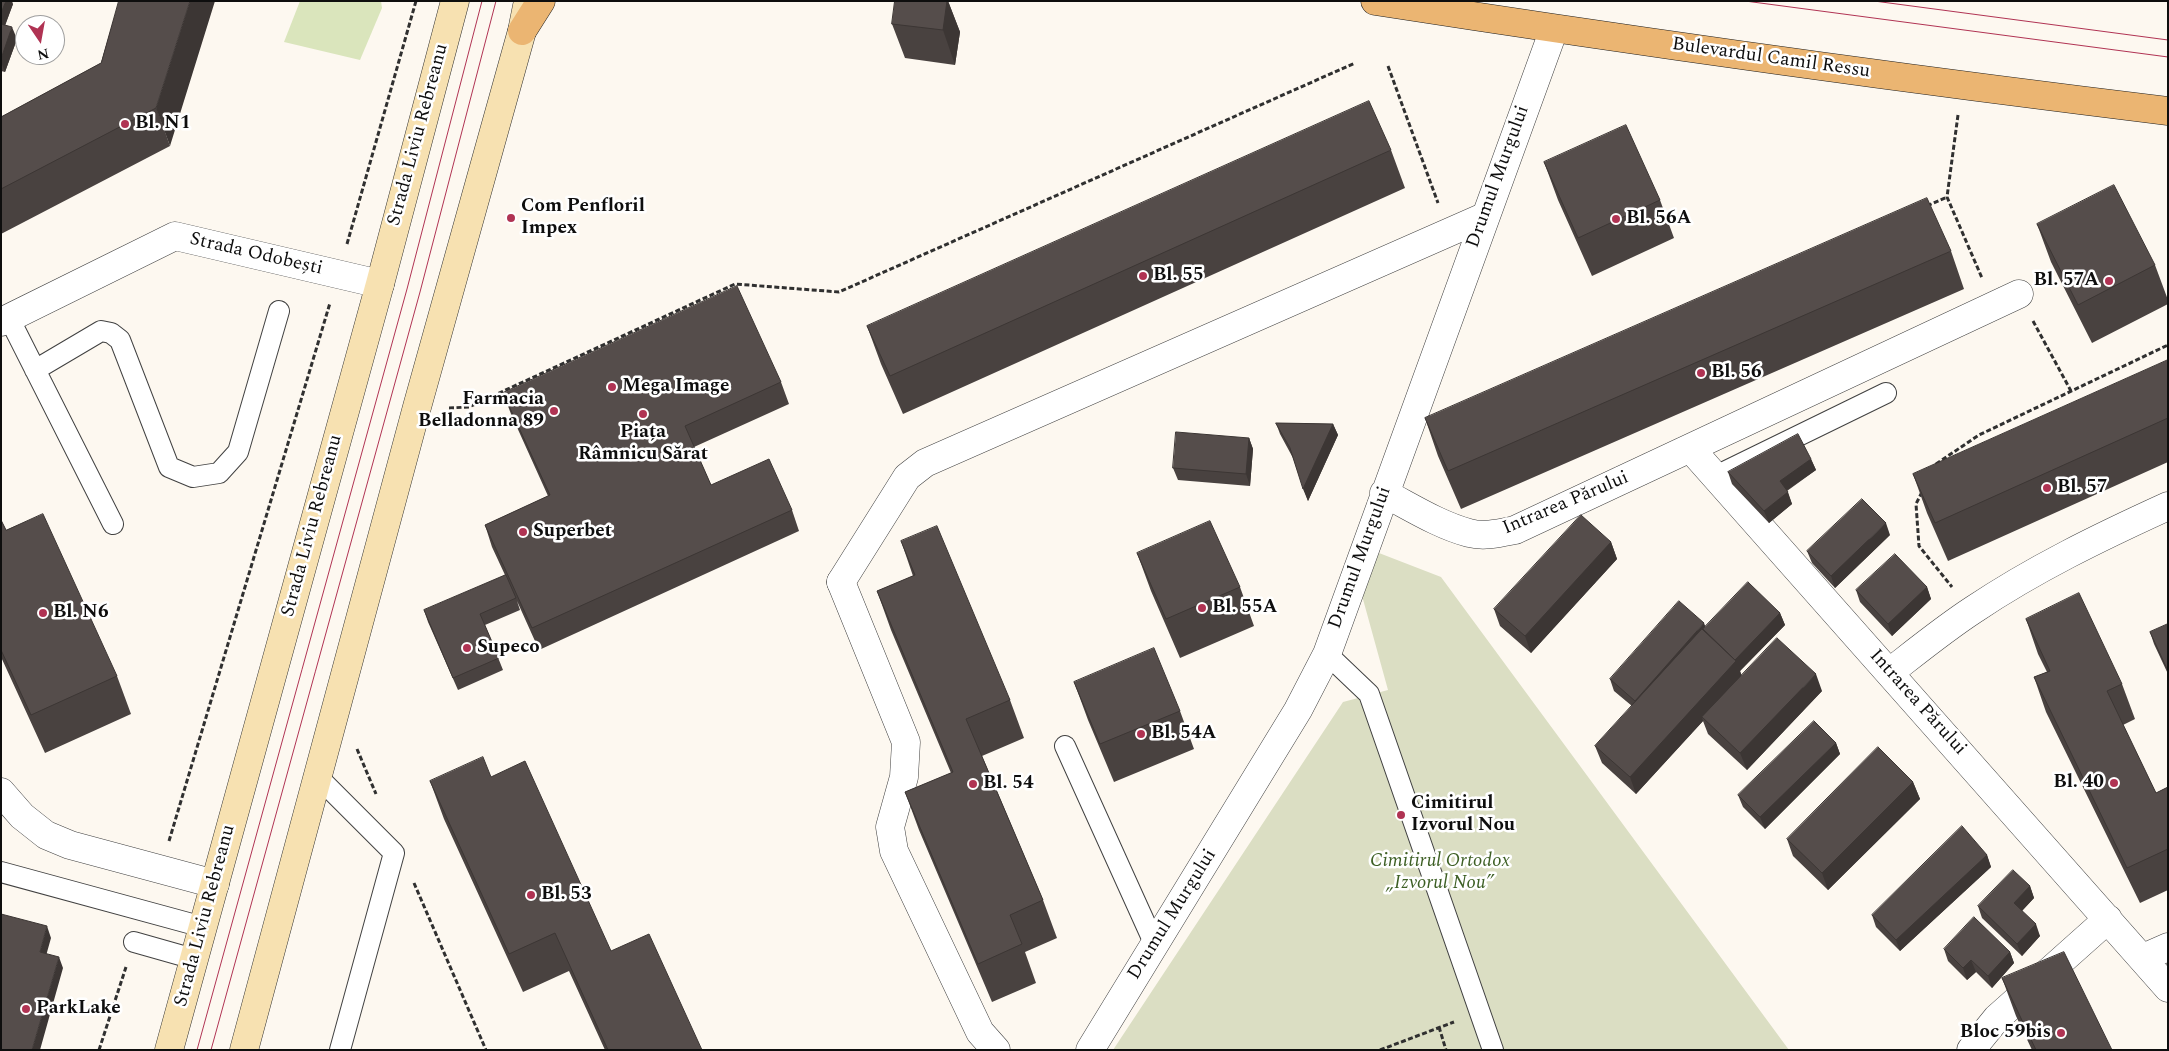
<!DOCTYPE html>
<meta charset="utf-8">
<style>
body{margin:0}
#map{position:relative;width:2169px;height:1051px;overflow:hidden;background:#fdf8f0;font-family:Spectral,serif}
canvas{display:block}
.frame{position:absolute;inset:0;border:2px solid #0e0e0e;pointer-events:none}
.north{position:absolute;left:15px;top:15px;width:50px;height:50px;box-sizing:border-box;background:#fff;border:1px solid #9f9f9f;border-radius:50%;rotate:168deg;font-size:14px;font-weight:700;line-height:20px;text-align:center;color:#0e0e0e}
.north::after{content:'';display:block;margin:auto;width:18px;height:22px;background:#b03353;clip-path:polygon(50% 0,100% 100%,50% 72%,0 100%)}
</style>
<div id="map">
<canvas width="2169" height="1051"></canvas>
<div class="frame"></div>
<div class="north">N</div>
</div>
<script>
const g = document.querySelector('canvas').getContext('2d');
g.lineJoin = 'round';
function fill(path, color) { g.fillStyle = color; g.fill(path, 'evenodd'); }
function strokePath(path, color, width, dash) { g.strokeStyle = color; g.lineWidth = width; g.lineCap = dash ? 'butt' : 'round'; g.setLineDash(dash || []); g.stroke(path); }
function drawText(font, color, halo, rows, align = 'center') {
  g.font = font + ' Spectral,serif'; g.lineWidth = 5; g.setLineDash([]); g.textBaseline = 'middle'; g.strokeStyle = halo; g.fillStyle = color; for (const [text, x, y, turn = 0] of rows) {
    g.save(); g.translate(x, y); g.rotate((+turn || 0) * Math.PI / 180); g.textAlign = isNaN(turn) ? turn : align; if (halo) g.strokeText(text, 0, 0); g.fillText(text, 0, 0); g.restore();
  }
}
fill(new Path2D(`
 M300,1H381L382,8L360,60L284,42Z`), '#dae5bc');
fill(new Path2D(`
 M1379,553L1441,577L1789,1050H1113L1343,702L1388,690L1361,592Z`), '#dbdec3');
const service = new Path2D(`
 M9,318L113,524
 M35,370L101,331L111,333L120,340L169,467L193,477L219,473L238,452L279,311
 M1714,477L1886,393
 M1327,654L1369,694L1493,1050
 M1065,746L1155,945
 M318,777L394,853L340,1050
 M1,872L203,927
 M134,942L194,959`);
const pedestrian = new Path2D(`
 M841,582L906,742L904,777L890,827L894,851L980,1032L996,1050`);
const minor = new Path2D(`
 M1,322L175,236L380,284
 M1690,448L2168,988
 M1384,493C1411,507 1439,525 1469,533C1484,537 1500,533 1515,530L2019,294
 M841,582L907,477L925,463L1486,216
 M1890,672C1917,651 1944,629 1973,610C2034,569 2100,537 2168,506
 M1,792L22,816L46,835L70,845L215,884
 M2143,958L2168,947
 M1090,1050L1298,710L1327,654L1554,29
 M1971,1050L1997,1018L2108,919`);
const secondary = new Path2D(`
 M169,1050L380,284L455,1
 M244,1050L417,407L522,31L527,6`);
const primary = new Path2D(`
 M1375,1C1639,42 1903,79 2168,111
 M522,31L541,1`);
strokePath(service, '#414141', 22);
strokePath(pedestrian, '#414141', 29);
strokePath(minor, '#414141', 29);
strokePath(secondary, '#303030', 29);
strokePath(primary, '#1f1f1f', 29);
strokePath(new Path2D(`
 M1388,66L1438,203
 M1958,115L1947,197L1982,278
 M1927,206L1947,197
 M347,244L416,1
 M2033,321L2071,391
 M449,408L469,407L735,284L839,292L1355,63
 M1936,464L1979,435L2168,345
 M1922,492L1916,504L1919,546L1952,587
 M357,749L376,794
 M169,841L330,303
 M414,883L486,1050
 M1439,1027L1446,1050
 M1646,1049V1050
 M99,1050L126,967
 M1380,1050L1454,1022`), '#303030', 3, [5, 2.5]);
strokePath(service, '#fff', 20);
strokePath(pedestrian, '#fff', 28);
strokePath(minor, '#fff', 28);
strokePath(secondary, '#f7e1b1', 28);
strokePath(primary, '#ebb572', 28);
strokePath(new Path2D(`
 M1745,1L2168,57
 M1874,1L2168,40
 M197,1050L407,289L482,1
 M211,1050L420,292L496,1`), '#b03353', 1);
fill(new Path2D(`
 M1,1L13,4L5,25L17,39L5,72L1,71Z
 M119,1L170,146L1,234V117L101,63Z
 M895,1H948L960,32L955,65L905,58L892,24Z
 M1391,150L1405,188L903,414L881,364L867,326Z
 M1544,162L1660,200L1674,238L1592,276L1558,200Z
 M2037,224L2155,265L2168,300V304L2092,343L2051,262Z
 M1951,251L1964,289L1461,509L1438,456L1425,418Z
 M2168,360V462L1948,561L1927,513L1913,474Z
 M781,382L789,404L694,447L711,485L792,510L799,531L539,650L517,601L520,610L485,625L503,670L458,690L428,622L424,610L505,575L492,547L485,525L548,496L511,414L503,393Z
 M1276,423L1333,424L1338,435L1308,501L1293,458L1280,434Z
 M1249,438L1253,449L1250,486L1178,480L1173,468Z
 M1811,459L1816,470L1787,491L1792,504L1769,523L1732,484L1728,472Z
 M1,520L6,530L117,676L131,714L45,753L1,657Z
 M1890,535L1835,588L1812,563L1807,551Z
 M901,541L1010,700L1024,738L982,756L1043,900L1057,938L1025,952L1036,983L992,1002L919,830L905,792L951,773L891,630L877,591L913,576Z
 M1611,542L1617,559L1531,653L1500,626L1494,609Z
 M1137,553L1240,587L1254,626L1180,658L1151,591Z
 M1927,587L1931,599L1892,636L1860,602L1856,590Z
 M1780,613L1785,625L1740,671L1742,676L1822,691L1747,770L1708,734L1703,721L1636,794L1602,763L1595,746L1632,706L1614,691L1610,679L1705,627Z
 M2026,619L2122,684L2135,719L2123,725L2156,793L2168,787V890L2140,903L2046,712L2034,677L2047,672L2038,654Z
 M2168,624V674L2154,644L2150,632Z
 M1074,682L1180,711L1194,749L1114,782L1088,720Z
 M1836,743L1840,754L1765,829L1743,807L1738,795Z
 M491,777L611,951L702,1050H605L569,971L523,992L444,819L430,781Z
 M1913,782L1920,799L1828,890L1793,856L1787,839Z
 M1987,855L1991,867L1900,951L1876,927L1872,915Z
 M2030,886L2034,898L2022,911L2040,936L2022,956L1982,918L1978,906Z
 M1944,949L2010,952L2014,963L1992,988L1976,972L1967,980L1948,961Z
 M2002,978L2112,1050H2032L2016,1016Z`), '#494240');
fill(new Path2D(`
 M6,1H12L13,4L2,34L1,32V13Z
 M190,1H215L170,146L156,108Z
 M947,1H948L960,32L955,65L943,30Z
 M12,27L17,39L5,72L1,62V59Z
 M1333,424L1338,435L1308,501L1303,489Z
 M1249,438L1253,449L1250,486L1246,474Z
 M1811,459L1816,470L1784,492L1780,481Z
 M1788,492L1792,504L1769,523L1764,511Z
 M1886,523L1890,535L1835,588L1831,576Z
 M1611,542L1617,559L1531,653L1525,636Z
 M1927,587L1931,599L1892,636L1888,624Z
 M1780,613L1785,625L1740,671L1742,678L1702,717L1703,721L1636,794L1630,777L1735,660Z
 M1704,623L1708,633L1703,629L1706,637L1639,713L1635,701Z
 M1816,674L1822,691L1747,770L1740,753Z
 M1836,743L1840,754L1765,829L1760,817Z
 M1913,782L1920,799L1828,890L1822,873Z
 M1987,855L1991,867L1900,951L1896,940Z
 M2030,886L2034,898L2018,915L2014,903Z
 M2036,924L2040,936L2022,956L2017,944Z
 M47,926L51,938L44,963L40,952Z
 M2010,952L2014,963L1992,988L1988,976Z
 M59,957L63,968L40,1050H32Z
 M1971,960L1976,972L1967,980L1963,968Z`), '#3c3634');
const building = new Path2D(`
 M1,1H6L1,13Z
 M119,1H190L156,108L1,189V117L101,63Z
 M895,1H947L943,30L892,24Z
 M1,24L12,27L1,59Z
 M1369,101L1391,150L890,376L867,326Z
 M1626,125L1660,200L1578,238L1544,162Z
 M2114,185L2155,265L2078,305L2037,224Z
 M1927,198L1951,251L1448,471L1425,418Z
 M737,286L781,382L685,426L711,485L769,459L792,510L532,628L485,525L550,495L503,393Z
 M2168,360V418L1935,523L1913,474Z
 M1276,423L1333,424L1303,489L1290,448Z
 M1176,432L1249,438L1246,474L1173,468Z
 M1798,434L1811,459L1780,481L1788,492L1764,511L1728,472Z
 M1862,499L1886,523L1831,576L1807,551Z
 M43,514L117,676L31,715L1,650V520L6,530Z
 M1581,515L1611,542L1525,636L1494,609Z
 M1210,521L1240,587L1166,619L1137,553Z
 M937,526L1010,700L966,719L1043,900L1010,915L1022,944L978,964L905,792L953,772L877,591L915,575L901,541Z
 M1895,554L1927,587L1888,624L1856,590Z
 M506,575L516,598L480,614L499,658L453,678L424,610Z
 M1748,582L1780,613L1735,660L1703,629Z
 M2079,593L2122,684L2107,691L2156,793L2168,787V849L2127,868L2034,677L2050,671L2026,619Z
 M1679,601L1704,623L1635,701L1610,679Z
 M2168,624V671L2150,632Z
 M1702,629L1736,661L1630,777L1595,746Z
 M1777,638L1816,674L1740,753L1702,717Z
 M1154,648L1180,711L1100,744L1074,682Z
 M1814,721L1836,743L1760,817L1738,795Z
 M1878,747L1913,782L1822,873L1787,839Z
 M483,757L491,777L525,761L611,951L649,934L702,1050H608L555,933L509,954L430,781Z
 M1962,826L1987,855L1896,940L1872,915Z
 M2013,870L2030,886L2014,903L2036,924L2017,944L1978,906Z
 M1,914L47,926L40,952L59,957L32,1050H1Z
 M1974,917L2010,952L1988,976L1971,960L1963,968L1944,949Z
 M2064,952L2112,1050H2036L2002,978Z`);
fill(building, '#554d4b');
strokePath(building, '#3c3634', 1);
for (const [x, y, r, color] of [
 [125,124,5,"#b03353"],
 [511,218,5,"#b03353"],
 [1616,219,5,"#b03353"],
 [1143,276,5,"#b03353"],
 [2109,281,5,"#b03353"],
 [1701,373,5,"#b03353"],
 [612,387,5,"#b03353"],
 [554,411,5,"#b03353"],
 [643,414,5,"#b03353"],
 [2047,488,5,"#b03353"],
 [523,532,5,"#b03353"],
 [1202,608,5,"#b03353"],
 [43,613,5,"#b03353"],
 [467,648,5,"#b03353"],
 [1141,734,5,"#b03353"],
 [2114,783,5,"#b03353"],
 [973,784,5,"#b03353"],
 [1401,815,5,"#b03353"],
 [531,895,5,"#b03353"],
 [26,1009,5,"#b03353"],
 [2061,1033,5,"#b03353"]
]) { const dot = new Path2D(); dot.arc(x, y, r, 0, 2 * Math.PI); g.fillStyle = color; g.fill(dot); strokePath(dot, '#fff', 2); }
drawText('19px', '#0e0e0e', '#fff', [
 ["Bulevardul Camil Ressu",1771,59,8],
 ["Strada Liviu Rebreanu",419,135,-75],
 ["Drumul Murgului",1499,177,-70],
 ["Strada Odobești",256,255,13],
 ["Intrarea Părului",1566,504,-23],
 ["Strada Liviu Rebreanu",313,526,-75],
 ["Drumul Murgului",1361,558,-70],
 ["Intrarea Părului",1917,703,48],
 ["Drumul Murgului",1173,915,-58],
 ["Strada Liviu Rebreanu",206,916,-75]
]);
drawText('bold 19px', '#0e0e0e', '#fff', [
 ["Bl. N1",135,124],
 ["Com Penfloril",521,207],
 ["Impex",521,229],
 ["Bl. 56A",1626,219],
 ["Bl. 55",1153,276],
 ["Bl. 57A",2099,281,"right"],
 ["Bl. 56",1711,373],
 ["Mega Image",622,387],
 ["Farmacia",544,400,"right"],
 ["Belladonna 89",544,422,"right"],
 ["Piața",643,433,"center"],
 ["Râmnicu Sărat",643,455,"center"],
 ["Bl. 57",2057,488],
 ["Superbet",533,532],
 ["Bl. 55A",1212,608],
 ["Bl. N6",53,613],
 ["Supeco",477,648],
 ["Bl. 54A",1151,734],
 ["Bl. 40",2104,783,"right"],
 ["Bl. 54",983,784],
 ["Cimitirul",1411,804],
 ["Izvorul Nou",1411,826],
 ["Bl. 53",541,895],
 ["ParkLake",36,1009],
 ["Bloc 59bis",2051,1033,"right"]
], 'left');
drawText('italic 19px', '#3d5f24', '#fff', [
 ["Cimitirul Ortodox",1440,862],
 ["„Izvorul Nou”",1440,884]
]);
</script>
